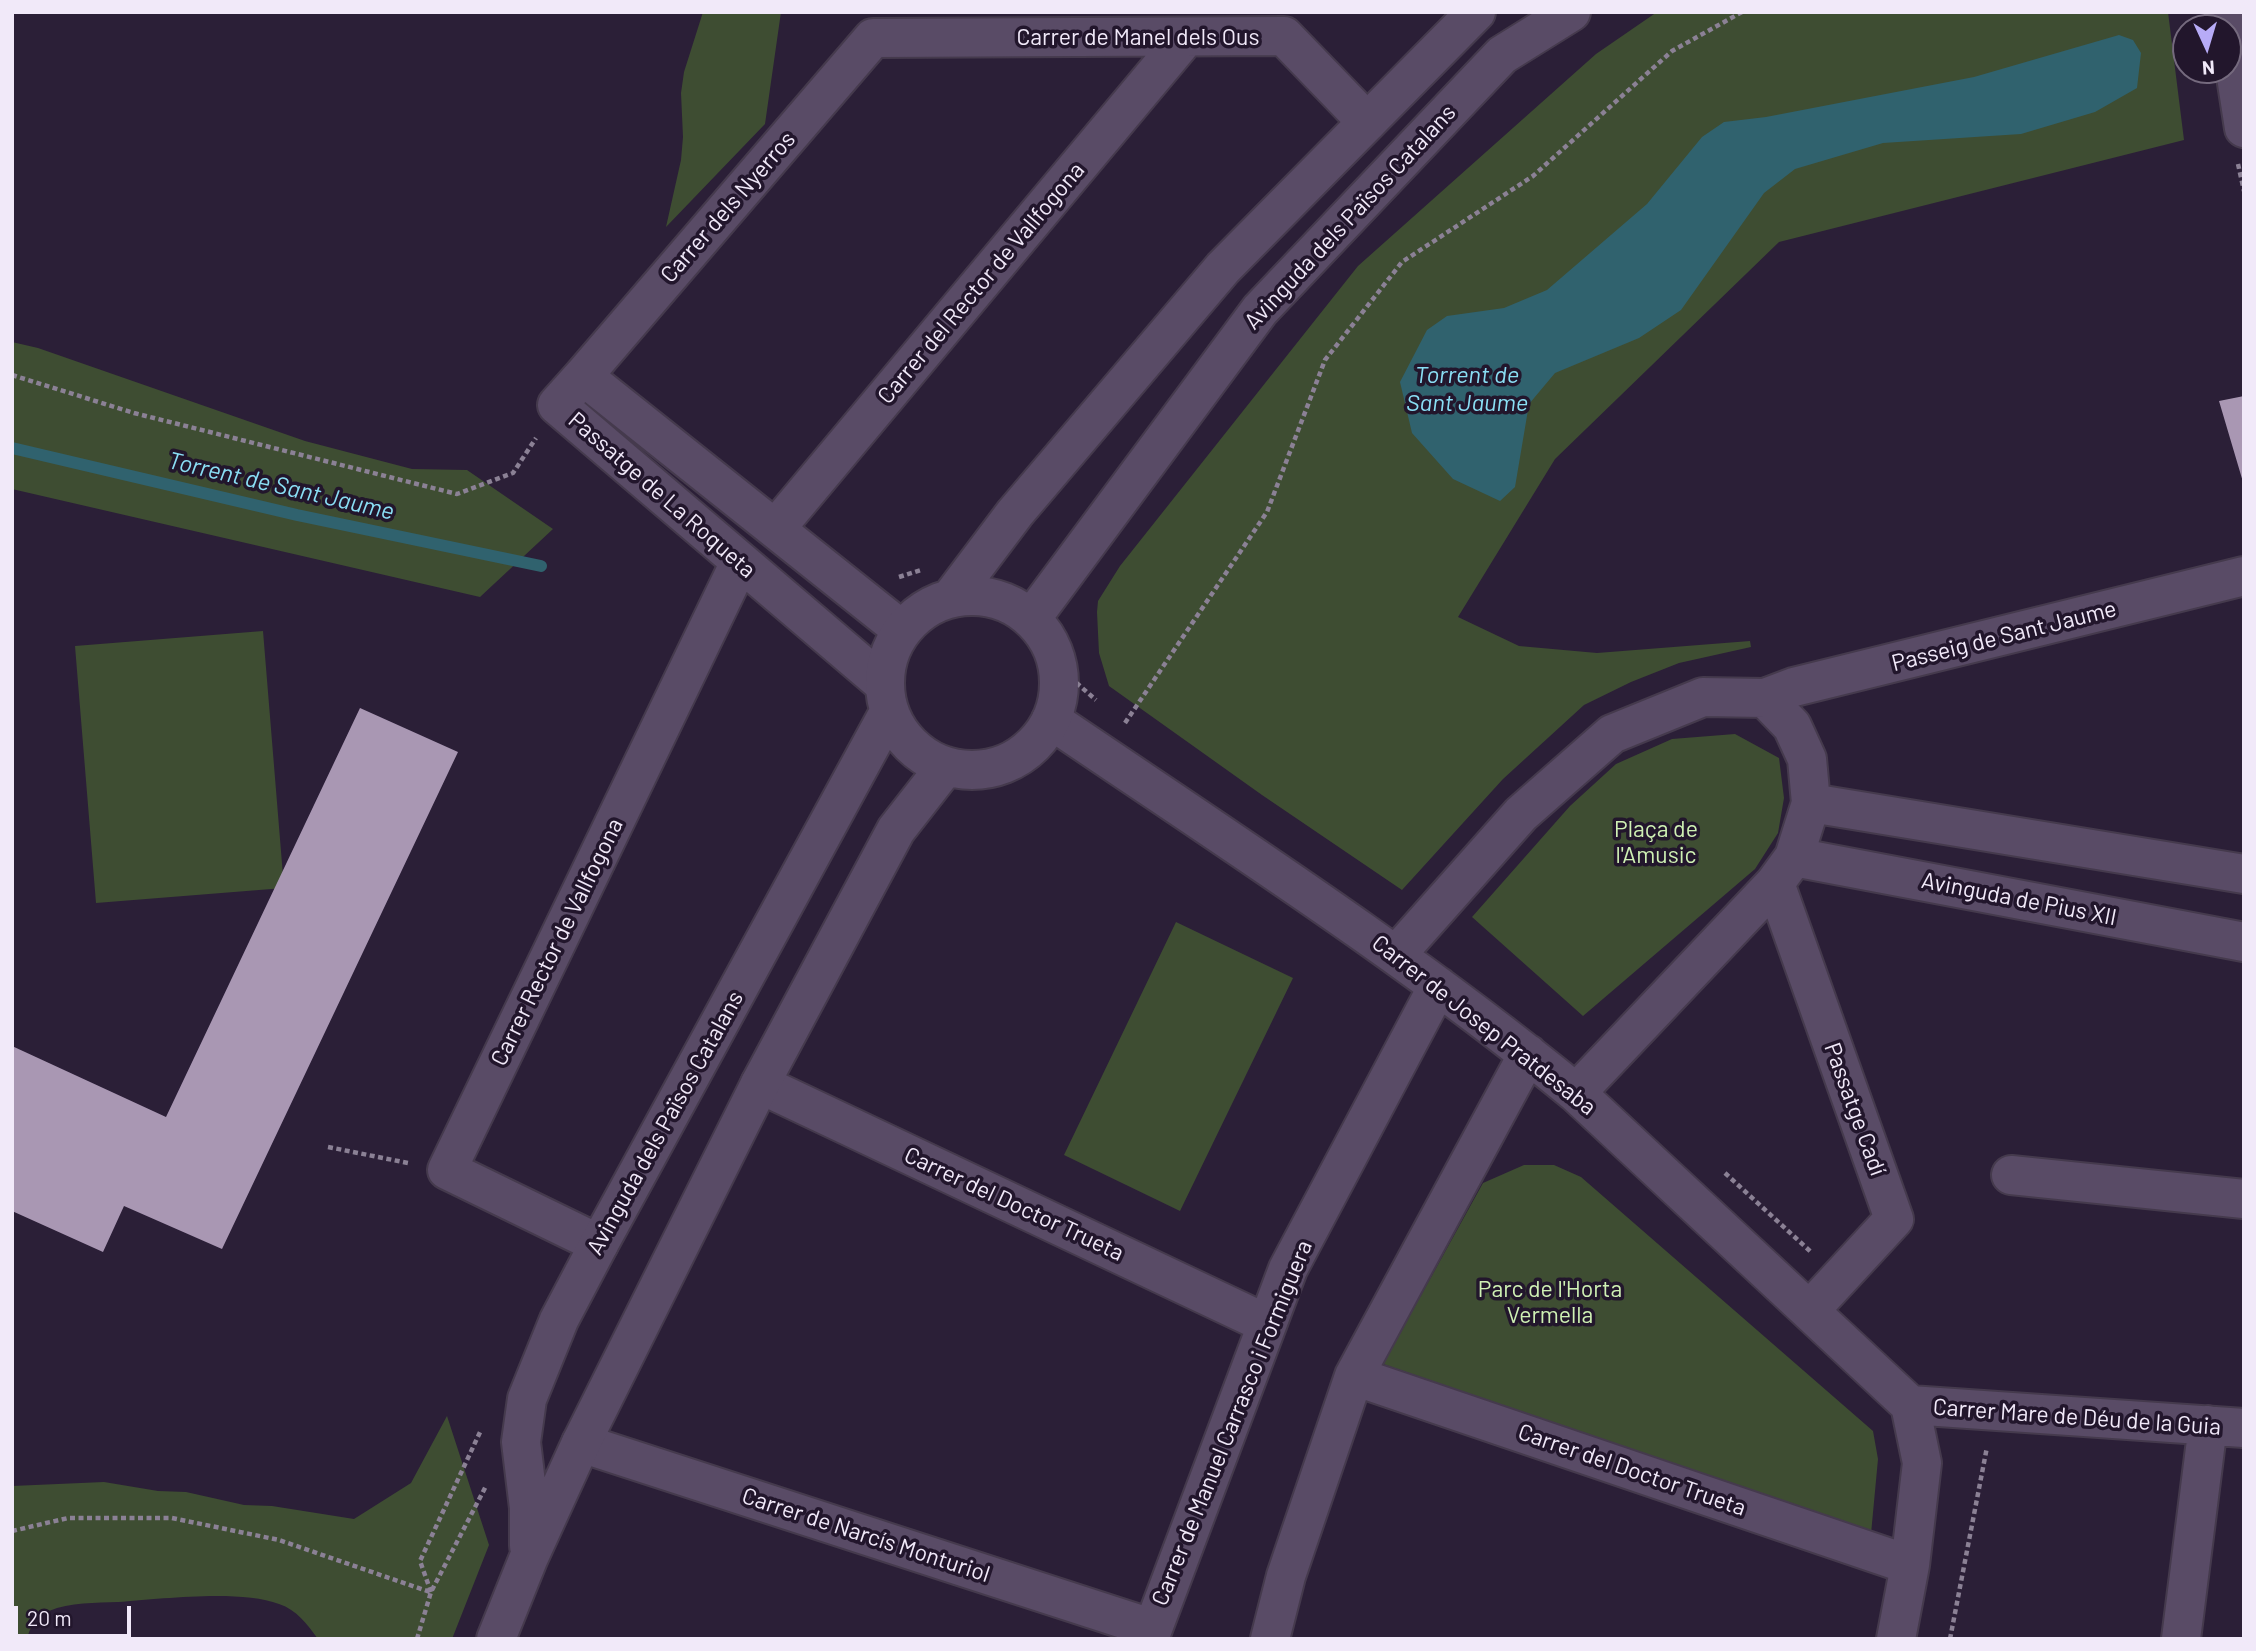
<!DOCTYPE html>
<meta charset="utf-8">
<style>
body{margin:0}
#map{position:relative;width:2256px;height:1651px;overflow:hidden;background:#2b1f37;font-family:Barlow,sans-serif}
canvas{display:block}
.frame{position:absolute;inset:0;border:14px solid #f1e9f9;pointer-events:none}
.north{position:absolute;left:2172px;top:14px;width:70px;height:70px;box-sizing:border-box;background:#22162c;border:2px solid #756a7e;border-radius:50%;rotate:176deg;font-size:19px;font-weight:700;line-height:28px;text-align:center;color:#f1e9f9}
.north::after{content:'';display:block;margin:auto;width:24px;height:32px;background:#b7abf7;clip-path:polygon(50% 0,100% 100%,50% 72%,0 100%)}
.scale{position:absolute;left:14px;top:1606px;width:117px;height:32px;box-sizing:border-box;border:4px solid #f1e9f9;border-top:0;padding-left:9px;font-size:21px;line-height:24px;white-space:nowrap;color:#f1e9f9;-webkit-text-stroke:5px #22162c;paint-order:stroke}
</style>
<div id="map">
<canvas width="2256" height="1651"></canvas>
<div class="frame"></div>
<div class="north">N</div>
<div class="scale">20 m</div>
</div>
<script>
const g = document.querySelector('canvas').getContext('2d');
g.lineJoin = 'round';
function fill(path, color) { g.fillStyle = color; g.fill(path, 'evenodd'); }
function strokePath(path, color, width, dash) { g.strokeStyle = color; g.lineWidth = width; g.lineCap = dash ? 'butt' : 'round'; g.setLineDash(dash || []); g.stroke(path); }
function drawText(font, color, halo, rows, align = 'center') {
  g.font = font + ' Barlow,sans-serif'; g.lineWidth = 7; g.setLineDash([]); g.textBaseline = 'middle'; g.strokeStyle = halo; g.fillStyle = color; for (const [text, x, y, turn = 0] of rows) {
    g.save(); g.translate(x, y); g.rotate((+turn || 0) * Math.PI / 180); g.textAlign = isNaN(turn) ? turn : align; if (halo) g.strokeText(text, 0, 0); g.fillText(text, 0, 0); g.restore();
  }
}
fill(new Path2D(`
 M703,12H781L765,124L666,227L681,160L683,137L681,93L684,72Z
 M1657,12H2168L2184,140L1779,242L1555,459L1458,617L1519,646L1597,653L1750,641L1751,647L1679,663L1631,682L1584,705L1503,779L1402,890L1262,795L1109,686L1099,653L1097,612L1098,601L1120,566L1358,266L1596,54Z
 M12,342L38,348L305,441L412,469L467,470L553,529L480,597L12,489Z
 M263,631L284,888L96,903L75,646Z
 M1735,734L1779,758L1784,798L1778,833L1755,869L1583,1016L1472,917L1570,806L1616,764L1672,739Z
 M1176,922L1293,978L1180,1211L1064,1155Z
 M1524,1165H1554L1581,1177L1873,1431L1878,1459L1871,1534L1383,1364L1483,1183Z
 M447,1416L489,1545L452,1639H318C307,1624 297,1610 279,1604C240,1589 160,1599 118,1602C96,1603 70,1602 49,1611C38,1615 29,1628 27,1639H12V1486L104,1482L158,1491L186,1492L244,1505L272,1506L354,1519L411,1483Z`), '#3e4d32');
fill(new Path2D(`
 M2119,35L2133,40L2141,53L2137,88L2095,112L2021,134L1883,143L1795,169L1764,193L1681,310L1639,338L1555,373L1529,404L1515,487L1500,501L1453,479L1412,433L1400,382L1427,330L1447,316L1504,308L1547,290L1647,204L1702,137L1724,122L1766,117L1974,77Z`), '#30626e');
strokePath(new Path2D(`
 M12,448L297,515L541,566`), '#30626e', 12);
fill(new Path2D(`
 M2244,396V482H2243L2219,401Z
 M360,708L458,752L222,1249L124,1206L103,1252L12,1211V1046L166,1117Z`), '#a997b3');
const street = new Path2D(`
 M2226,12L2244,128
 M583,376L873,38L1284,36L1367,122
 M776,528L1186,37
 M884,684L557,405L583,376L902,630
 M1051,720C1228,840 1410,957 1576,1093L1910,1405
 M1811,803L2244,874
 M1794,857L2244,942
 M1775,883L1894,1219L1810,1310
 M1396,955L1521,814L1612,734L1703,697L1765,698L1794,687L2244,576
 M760,1084L1267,1324
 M1576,1093L1775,883L1794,857L1811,803L1807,759L1792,726L1765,698
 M2011,1175L2244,1199
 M599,1244L447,1170L740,562
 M1354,1376L1910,1565
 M1910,1405L2244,1428
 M581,1443L1151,1628
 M1149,1639L1288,1269L1438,986
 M1270,1639L1286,1576L1354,1376L1528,1054
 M1896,1639L1910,1565L1922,1463L1910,1405
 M2181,1639L2208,1425`);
const secondary = new Path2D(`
 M885 683a87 87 0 1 1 174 0a87 87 0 1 1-174 0Z
 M951,598L1015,513L1223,268L1476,12
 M1031,619L1260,310L1502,55L1571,12
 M529,1546V1508L521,1442L527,1399L559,1320L599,1244L889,712
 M496,1639L529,1557L581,1443L760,1084L896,830L946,766`);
strokePath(street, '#453a4d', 42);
strokePath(secondary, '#453a4d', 42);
strokePath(new Path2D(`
 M2238,164L2244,191
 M12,375L134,413L457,494L513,473L536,438
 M899,577L921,570
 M1057,666L1096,700
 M1125,723L1267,512L1325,360L1402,262L1533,176L1672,51L1742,12
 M328,1147L408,1163
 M1725,1173L1811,1252
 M12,1531L68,1518H172L279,1540L430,1592
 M431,1592L420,1561L481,1430
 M417,1639L431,1592L486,1486
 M1950,1639L1987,1447`), '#8b8195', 4.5, [5, 3.5]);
strokePath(street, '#594b66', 38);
strokePath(secondary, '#594b66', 38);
drawText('23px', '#f1e9f9', '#22162c', [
 ["Carrer de Manel dels Ous",1138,37],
 ["Carrer dels Nyerros",728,207,-49],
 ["Avinguda dels Països Catalans",1350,217,-47],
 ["Carrer del Rector de Vallfogona",981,283,-50],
 ["Passatge de La Roqueta",662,495,41],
 ["Passeig de Sant Jaume",2004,636,-14],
 ["Avinguda de Pius XII",2019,899,11],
 ["Carrer Rector de Vallfogona",557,942,-64],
 ["Carrer de Josep Pratdesaba",1484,1025,38],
 ["Passatge Cadí",1855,1109,70],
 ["Avinguda dels Països Catalans",665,1123,-61],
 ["Carrer del Doctor Trueta",1014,1204,25],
 ["Carrer Mare de Déu de la Guia",2077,1417,4],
 ["Carrer de Manuel Carrasco i Formiguera",1232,1423,-68],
 ["Carrer del Doctor Trueta",1632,1470,19],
 ["Carrer de Narcís Monturiol",866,1535,18]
]);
drawText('23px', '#cff1b4', '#22162c', [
 ["Plaça de",1656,829],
 ["l'Amusic",1656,855],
 ["Parc de l'Horta",1550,1289],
 ["Vermella",1550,1315]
]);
drawText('italic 24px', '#8adef4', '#22162c', [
 ["Torrent de",1467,375],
 ["Sant Jaume",1467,403],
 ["Torrent de Sant Jaume",281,486,13]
]);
</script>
